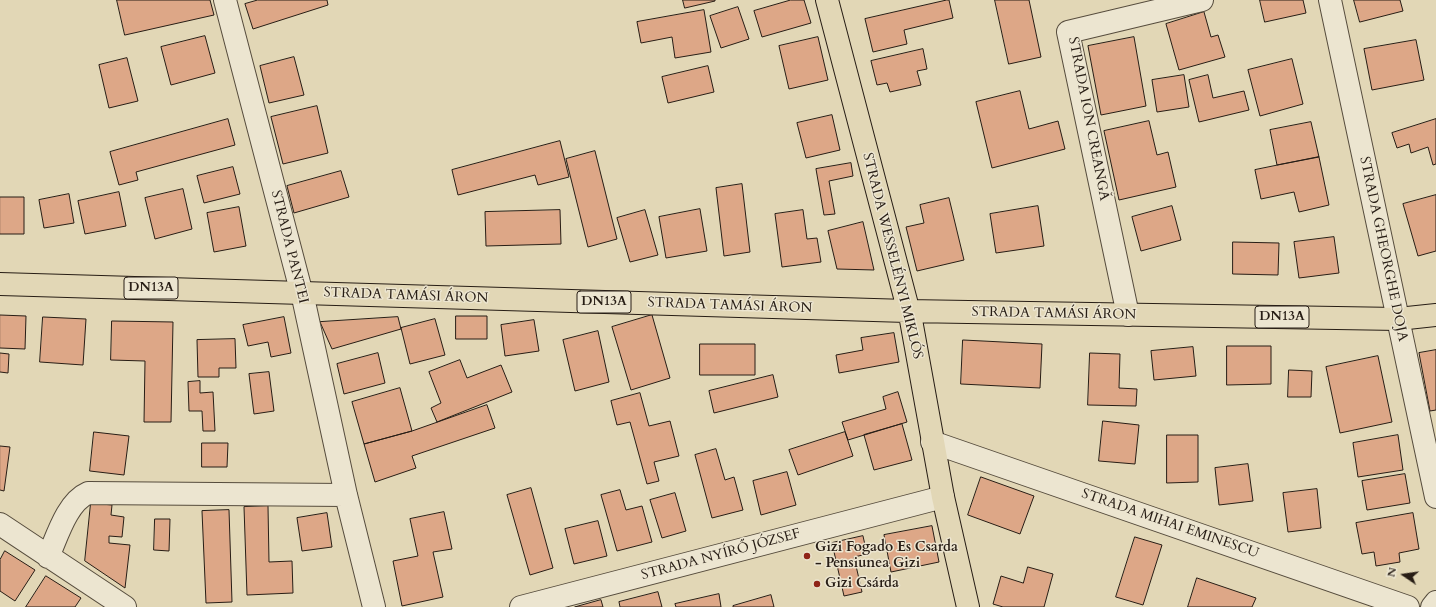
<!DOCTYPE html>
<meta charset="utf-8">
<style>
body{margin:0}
#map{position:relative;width:1436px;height:607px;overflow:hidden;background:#e2d7b6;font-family:Cardo,serif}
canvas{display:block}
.north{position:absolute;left:1384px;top:555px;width:40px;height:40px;-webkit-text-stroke:3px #ece5d0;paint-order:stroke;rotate:283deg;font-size:11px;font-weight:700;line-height:16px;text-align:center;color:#271d15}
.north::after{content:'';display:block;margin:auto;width:14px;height:18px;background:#271d15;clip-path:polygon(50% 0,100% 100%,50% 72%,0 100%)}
</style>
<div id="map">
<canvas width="1436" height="607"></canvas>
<div class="north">N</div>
</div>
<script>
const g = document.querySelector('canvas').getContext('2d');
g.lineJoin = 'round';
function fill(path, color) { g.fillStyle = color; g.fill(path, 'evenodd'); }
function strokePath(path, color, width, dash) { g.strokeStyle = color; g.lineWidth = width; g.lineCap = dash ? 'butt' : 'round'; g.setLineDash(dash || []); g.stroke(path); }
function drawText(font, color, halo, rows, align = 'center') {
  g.font = font + ' Cardo,serif'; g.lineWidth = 3; g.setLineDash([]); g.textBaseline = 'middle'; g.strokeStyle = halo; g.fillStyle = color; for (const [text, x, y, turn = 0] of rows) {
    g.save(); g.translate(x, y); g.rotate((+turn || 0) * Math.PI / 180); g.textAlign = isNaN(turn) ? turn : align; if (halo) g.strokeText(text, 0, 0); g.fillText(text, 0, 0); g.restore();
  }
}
const building = new Path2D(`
 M117,0H210L214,15L125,35Z
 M258,0H327L328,5L253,29L245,4Z
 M683,0H715V1L685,8Z
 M791,0H804L811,23L762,37L754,11Z
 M947,0H949L953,18L904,30L907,44L873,52L865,19Z
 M995,0H1029L1041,57L1009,64Z
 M1260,0H1303L1306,13L1265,22Z
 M1354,0H1400L1403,11L1360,22Z
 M738,7L749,39L721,48L710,16Z
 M704,10L711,52L675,58L672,37L641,43L637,22Z
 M1204,12L1211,37L1218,35L1225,57L1179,70L1166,24Z
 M205,36L215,73L171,85L161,47Z
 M818,37L828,80L789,89L779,46Z
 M1134,37L1146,106L1101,115L1088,46Z
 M1416,40L1424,80L1372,90L1364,49Z
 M923,49L927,69L917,71L921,85L890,92L887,83L877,85L871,61Z
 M294,57L304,95L269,103L260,66Z
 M127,58L138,101L109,108L99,65Z
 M1292,59L1303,104L1260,116L1248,70Z
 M708,66L714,92L668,103L662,77Z
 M1184,75L1189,107L1157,112L1152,80Z
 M1208,75L1213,98L1244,91L1249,110L1199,122L1189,80Z
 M1020,91L1029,129L1058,121L1065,149L992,168L976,102Z
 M317,106L328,153L283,164L271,117Z
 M832,115L840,150L806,158L797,123Z
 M228,119L235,145L136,172L138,180L119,185L110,152Z
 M1436,119V164L1433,165L1428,147L1411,153L1409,144L1397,148L1392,133Z
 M1149,121L1157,155L1168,152L1176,187L1119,200L1104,131Z
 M1311,122L1319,157L1277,165L1270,130Z
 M560,141L569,177L538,185L535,175L458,195L452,170Z
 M595,151L617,239L588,247L566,159Z
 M1319,157L1329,205L1299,212L1294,192L1261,199L1255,170Z
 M851,163L853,176L829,181L835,214L824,215L816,169Z
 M233,167L240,194L204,203L197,176Z
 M341,171L349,197L294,213L287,186Z
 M742,184L750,252L724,256L716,188Z
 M183,189L192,229L155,239L145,198Z
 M119,192L126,226L85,234L78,201Z
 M69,194L74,223L44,228L39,200Z
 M1436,195V251L1418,256L1403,204Z
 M0,197H24V234H0Z
 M949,198L964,260L917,271L906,227L924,223L920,205Z
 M1038,206L1044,246L996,253L990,214Z
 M1172,206L1181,240L1141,251L1132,217Z
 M239,207L246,246L214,252L207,213Z
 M700,209L707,251L666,258L659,217Z
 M560,210L561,244L486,246L485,212Z
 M645,210L658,255L630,262L617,218Z
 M803,210L807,239L817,238L821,262L782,267L775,214Z
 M863,222L874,270L837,269L828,231Z
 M1334,237L1339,273L1299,278L1294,242Z
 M1233,242L1279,243L1278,275L1233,274Z
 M0,315L26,316L25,349L0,348Z
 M652,315L670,378L631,390L612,327Z
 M456,316H487V339H456Z
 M43,317L86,319L83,365L40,362Z
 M284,317L291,353L271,357L268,342L248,346L243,325Z
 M398,317L401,329L332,349L320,322Z
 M435,319L445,355L410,364L401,328Z
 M534,320L539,351L505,356L501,325Z
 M112,321L173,322L171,422H144L145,361L111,360Z
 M598,331L609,382L575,391L563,340Z
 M894,333L899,362L839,373L836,355L863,350L861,338Z
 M235,339L236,368H219V377H198L197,340Z
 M963,340L1042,344L1040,388L961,384Z
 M700,344H755V375H700Z
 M1227,346H1271V384L1227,385Z
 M1193,347L1196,376L1154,380L1151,351Z
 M1436,350V410L1430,411L1419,353Z
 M0,353L9,354L8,373L0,372Z
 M378,353L385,383L344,394L337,364Z
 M1090,353L1120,354L1119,388L1137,389L1136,406L1088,405Z
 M1378,356L1392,422L1340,433L1326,367Z
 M460,360L467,378L501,365L512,392L437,422L431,408L441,403L429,372Z
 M1289,370L1312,371L1311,397H1288Z
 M269,372L274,411L254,414L249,374Z
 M773,375L778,397L714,413L709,391Z
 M200,381V393L213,392L215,431H203L202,411H189L188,382Z
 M400,388L412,431L364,444L352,402Z
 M898,392L907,422L848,440L842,422L886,409L883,397Z
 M640,393L649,426L670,421L679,456L654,462L659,481L647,484L630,422L617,425L611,401Z
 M487,405L495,428L412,456L416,468L375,482L364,444L412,431Z
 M1103,421L1139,425L1135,464L1099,461Z
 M902,424L912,460L874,470L864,435Z
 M94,432L129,436L124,475L90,471Z
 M845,432L853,456L798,475L789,450Z
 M1167,435H1198V482L1167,483Z
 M1398,435L1403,470L1358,477L1353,443Z
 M202,443H228L227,467H202Z
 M0,446L10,447L4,491L0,490Z
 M716,449L725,480L734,477L743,510L712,518L695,455Z
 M1248,464L1253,501L1219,505L1215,468Z
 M787,472L796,505L761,515L753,481Z
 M1405,474L1410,503L1367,510L1362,481Z
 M981,477L1034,496L1020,534L968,515Z
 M531,488L553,568L530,575L507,495Z
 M1317,489L1321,528L1288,532L1283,493Z
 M620,490L626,510L642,506L652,542L617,551L601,495Z
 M675,493L686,531L662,538L650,500Z
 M91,503L112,505L111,515L124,517L122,537L109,536V543L130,545L125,588L85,561Z
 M268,506L269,562L292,561L293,593L247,595L244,507Z
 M229,510L232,602L206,603L202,511Z
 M444,512L452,549L433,552L443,597L402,606L393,561L418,556L410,519Z
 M327,513L332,547L302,551L297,518Z
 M1413,513L1419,549L1399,553L1400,562L1376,566L1374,552L1362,554L1356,523Z
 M155,519H170L169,551L154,550Z
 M598,521L607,556L574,564L565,529Z
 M932,526L939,562L891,572L884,535Z
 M863,536L867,554L854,557L862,592L844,596L832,543Z
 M1135,537L1162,545L1143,605L1116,597Z
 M5,551L35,570L15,601L0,591V560Z
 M1028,567L1053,574L1044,607H1003L993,604L1001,576L1023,583Z
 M46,576L81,598L75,607H26Z
 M1197,578L1256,598L1252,607H1188Z
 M658,592L662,607H620L619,602Z
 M719,594L721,607H676L675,604Z
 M771,595L774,607H733V606Z
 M601,600L603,607H575Z`);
fill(building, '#dda787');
strokePath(building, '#271d15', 1);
const minor = new Path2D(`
 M225,0L304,302L346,495L374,607
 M1330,0L1436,497
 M1128,315L1068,32L1202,0
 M932,442L1408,607
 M0,524L125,607
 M48,557C57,537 67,502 88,493L346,495
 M521,607L943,497
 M1432,607L1436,602`);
const major = new Path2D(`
 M827,0L911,320L943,497L968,607
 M0,284L907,311L1398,319L1436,315`);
strokePath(minor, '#564c3d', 24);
strokePath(major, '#271d15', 24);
strokePath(minor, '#ece5d0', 22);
strokePath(major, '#e2d7b6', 22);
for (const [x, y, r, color] of [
 [807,556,4,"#8f2418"],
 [817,584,4,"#8f2418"]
]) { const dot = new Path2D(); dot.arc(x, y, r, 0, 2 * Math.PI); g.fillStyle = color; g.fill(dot); strokePath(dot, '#ece5d0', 1.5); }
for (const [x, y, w] of [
 [151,288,54],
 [604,302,54],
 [1282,317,54]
]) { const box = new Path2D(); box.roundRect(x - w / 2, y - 11, w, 22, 3); g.fillStyle = '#ece5d0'; g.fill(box); strokePath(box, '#271d15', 1); }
drawText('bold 13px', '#271d15', null, [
 ["DN13A",151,288],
 ["DN13A",604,302],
 ["DN13A",1282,317]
]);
drawText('14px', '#271d15', '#ece5d0', [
 ["STRADA ION CREANGĂ",1088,119,79],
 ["STRADA PANTEI",289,247,76],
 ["STRADA GHEORGHE DOJA",1383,249,78],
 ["STRADA WESSELÉNYI MIKLÓS",892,256,76],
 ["STRADA TAMÁSI ÁRON",406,296,2],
 ["STRADA TAMÁSI ÁRON",730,306,2],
 ["STRADA TAMÁSI ÁRON",1054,314,1],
 ["STRADA MIHAI EMINESCU",1170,524,19],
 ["STRADA NYÍRŐ JÓZSEF",721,555,-15]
]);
drawText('bold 14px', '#271d15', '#ece5d0', [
 ["Gizi Fogado Es Csarda",815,548],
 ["- Pensiunea Gizi",815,564],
 ["Gizi Csárda",825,584]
], 'left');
</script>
